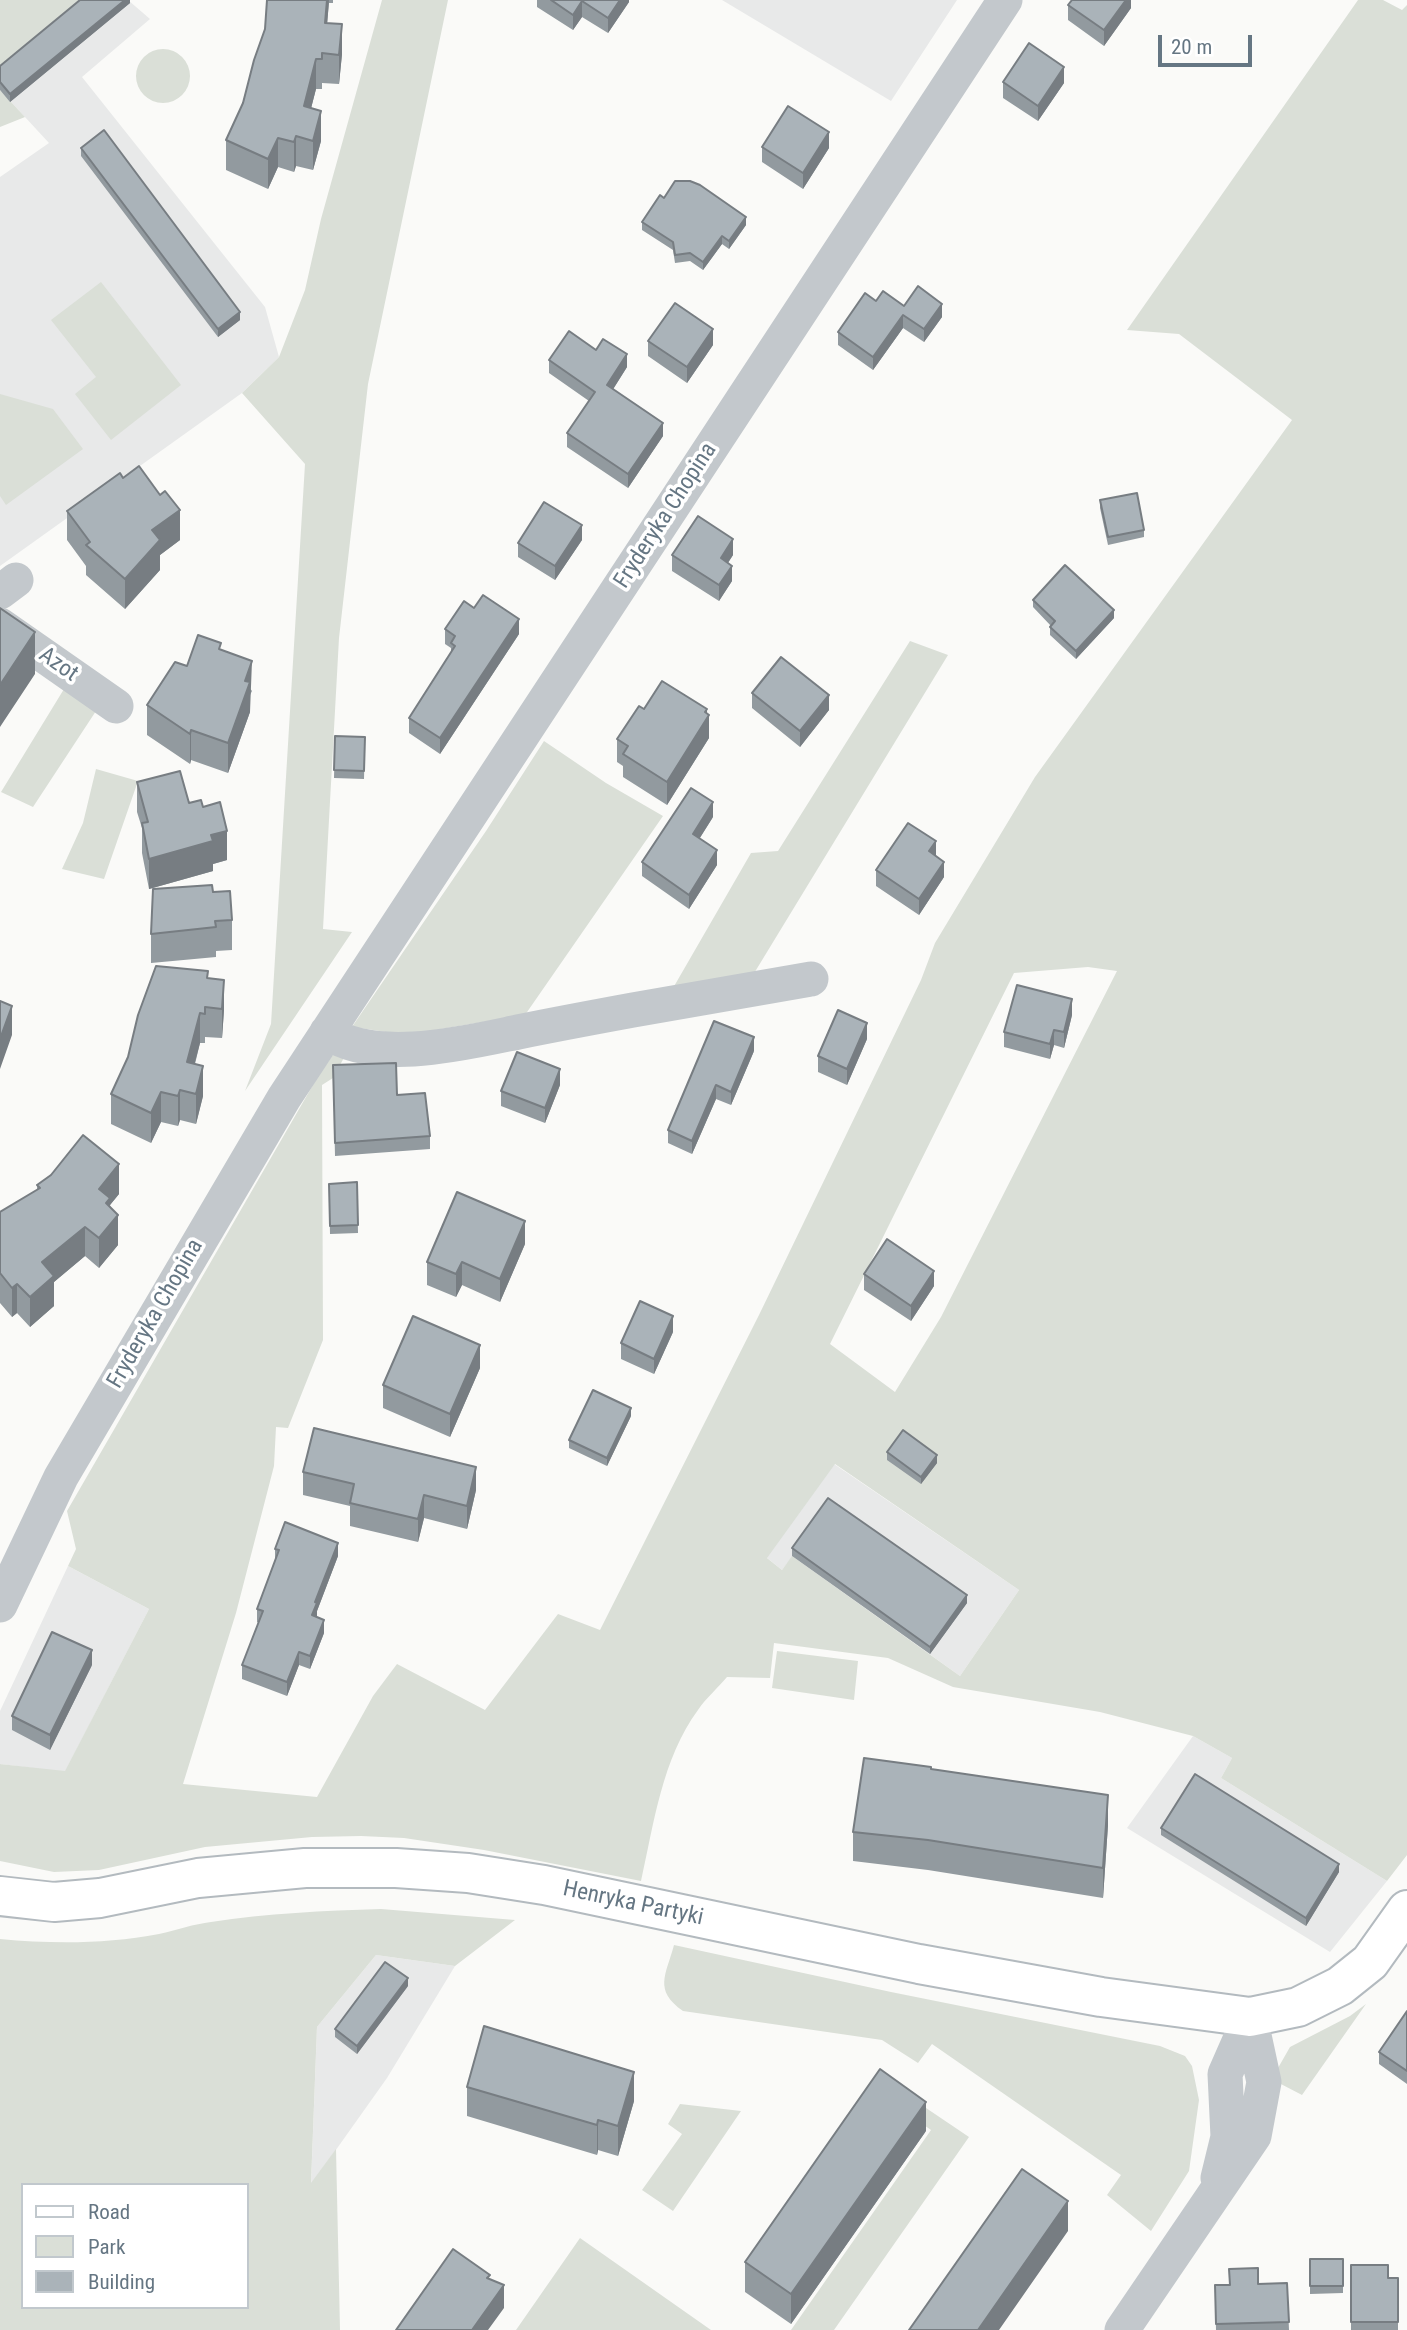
<!DOCTYPE html>
<style>
body{margin:0}
#map{position:relative;width:1407px;height:2330px;overflow:hidden;background:#fafaf8;font-family:"Roboto Condensed",sans-serif}
canvas{display:block}
.legend{position:absolute;left:21px;top:2183px;width:228px;height:126px;box-sizing:border-box;background:#fff;border:2px solid #c1c8cd;margin:0;padding:9px 12px;list-style:none;font-size:21px;color:#657683}
.legend li{display:flex;align-items:center;gap:14px;height:35px}
.legend b{width:35px;border:2px solid #c1c8cd}
.scale{position:absolute;left:1158px;top:35px;width:94px;height:32px;box-sizing:border-box;border:4px solid #657683;border-top:0;padding-left:9px;font-size:21px;line-height:24px;white-space:nowrap;color:#657683;-webkit-text-stroke:5px #fff;paint-order:stroke}
</style>
<div id="map">
<canvas width="1407" height="2330"></canvas>
<ul class="legend">
<li><b style="height:9px;background:#fff"></b>Road</li>
<li><b style="height:19px;background:#dadfd7"></b>Park</li>
<li><b style="height:19px;background:#aab3b9"></b>Building</li>
</ul>
<div class="scale">20 m</div>
</div>
<script>
const g = document.querySelector('canvas').getContext('2d');
g.lineJoin = 'round';
function fill(path, color) { g.fillStyle = color; g.fill(path, 'evenodd'); }
function strokePath(path, color, width, dash) { g.strokeStyle = color; g.lineWidth = width; g.lineCap = dash ? 'butt' : 'round'; g.setLineDash(dash || []); g.stroke(path); }
function drawText(font, color, halo, rows, align = 'center') {
  g.font = font + ' "Roboto Condensed",sans-serif'; g.lineWidth = 7; g.setLineDash([]); g.textBaseline = 'middle'; g.strokeStyle = halo; g.fillStyle = color; for (const [text, x, y, turn = 0] of rows) {
    g.save(); g.translate(x, y); g.rotate((+turn || 0) * Math.PI / 180); g.textAlign = isNaN(turn) ? turn : align; if (halo) g.strokeText(text, 0, 0); g.fillText(text, 0, 0); g.restore();
  }
}
fill(new Path2D(`
 M128,0L150,19L82,77L265,307L279,357L242,393L0,566V177L49,143L0,90V74Z
 M722,0H957L891,101Z
 M834,1464L1019,1590L960,1676L793,1556L782,1570L766,1557Z
 M68,1566L149,1609L65,1772L0,1764V1711Z
 M1193,1736L1232,1758L1221,1778L1387,1881L1330,1952L1127,1828Z
 M376,1955L455,1966L387,2078L311,2185L317,2027Z`), '#e8e9e9');
fill(new Path2D(`
 M0,0H90L0,74Z
 M382,0H448L368,384L339,638L323,929L352,932L245,1091L271,1024L305,464L242,393L279,357L305,290L321,219Z
 M1358,0H1383L1402,10L1407,5V1855L1387,1881L1221,1778L1232,1758L1193,1736L1100,1712L953,1687L888,1658L774,1643L770,1678L727,1677C718,1688 706,1698 698,1710C662,1759 654,1823 641,1881L484,1850L404,1838L361,1836L312,1837L205,1847L99,1870L54,1872L0,1861V1764L65,1771L149,1609L68,1566L76,1549L67,1511L317,1078L486,831L544,741L606,783L663,816L525,1015L405,1035L360,1028L333,1078L322,1085L323,1340L288,1428L276,1427L274,1466L236,1613L183,1784L317,1797L373,1696L397,1664L485,1710L558,1614L600,1630L759,1315L921,980L935,943L1035,777L1292,420L1179,334L1127,330ZM1088,967L1117,971L941,1317L895,1392L830,1344L1014,973ZM835,1464L1019,1590L960,1676L792,1556L782,1570L767,1558Z
 M136 76a27 27 0 1 1 54 0a27 27 0 1 1-54 0Z
 M0,90L25,117L0,127Z
 M101,282L181,385L111,440L75,394L96,377L51,320Z
 M0,394L53,409L83,449L6,505L0,496Z
 M910,641L948,655L753,975L669,995L751,853L778,851Z
 M64,689L96,711L33,807L1,792Z
 M96,769L138,781L104,879L62,869L83,823Z
 M777,1651L858,1661L854,1700L772,1688Z
 M381,1909L515,1920L455,1966L376,1955L317,2027L311,2183L336,2149L340,2330H0V1939C53,1944 107,1944 159,1934C177,1930 194,1924 211,1922C267,1913 324,1911 381,1909ZM23,2185H247V2307H23Z
 M674,1945L891,1992L1160,2046L1185,2056L1192,2066L1199,2100L1189,2171L1151,2231L1107,2195L1121,2175L932,2044L918,2063L882,2040L683,2011C653,1990 666,1975 674,1945Z
 M1366,2004L1302,2095L1277,2082L1278,2068L1290,2047L1350,2016Z
 M889,2083L969,2137L834,2330H791L931,2130L880,2094Z
 M680,2104L741,2111L673,2211L642,2190L682,2134L668,2124Z
 M580,2238L711,2330H516Z`), '#dadfd7');
const secondary = new Path2D(`
 M0,1896L54,1902L100,1898L198,1878L305,1868H396L468,1873L544,1885L919,1964L1101,1997L1250,2017L1298,2007L1340,1986L1370,1962L1407,1910`);
strokePath(secondary, '#b3babf', 42);
strokePath(new Path2D(`
 M0,592L16,580
 M0,625L116,706
 M327,1032C375,1065 465,1043 518,1032C557,1024 595,1017 633,1010C693,999 752,989 811,979
 M0,1605L61,1477L284,1098L1005,0
 M1218,2178L1228,2137L1225,2074L1250,2017
 M1122,2330L1254,2136L1264,2082L1250,2017`), '#c3c8cc', 35);
strokePath(secondary, '#fff', 38);
fill(new Path2D(`
 M130,0V3L10,102L0,90V66Z
 M267,0H333V3H329L327,23L342,54L339,84L322,83V89H316L311,108L321,141L313,170L296,166L294,172L278,167L268,189L226,170V140L243,103L265,29Z
 M537,0H629V2L608,33L582,17L573,30L537,7Z
 M1131,0V8L1104,46L1068,20V5Z
 M1003,82L1064,83L1038,121L1003,98Z
 M762,147L829,148L803,189L762,162Z
 M81,148L240,320L218,337L81,156Z
 M664,198L746,225L729,249L722,244L703,270L690,261L675,263L673,250L642,230V222Z
 M876,301L904,306L942,317L924,342L903,328L873,370L838,345V332Z
 M648,341L713,345L687,383L648,356Z
 M596,350L627,367L613,389L663,436L628,488L567,447V433L589,401L549,373V360Z
 M123,478L180,540L160,555V570L125,609L86,575V566L67,540V511Z
 M1100,500L1144,530V537L1108,545L1100,508Z
 M582,540L555,580L518,557V543Z
 M672,555H733L728,563L732,581L719,601L672,571Z
 M1033,600L1114,618L1076,659L1050,635V627L1051,626L1033,607Z
 M474,608L519,634L440,754L409,733V718L451,653V648L445,644V629Z
 M221,650L252,691L250,695V712L228,773L191,760L190,764L147,735V705L187,666Z
 M752,693L829,710L800,747L752,708Z
 M644,709L707,713L709,738L667,805L623,777V766L617,762V739Z
 M335,736L365,737L364,779L334,778Z
 M137,782L189,803L203,807L227,860L213,864V871L149,889L142,853V828L137,812Z
 M713,817L699,839L717,865L689,909L642,876V862Z
 M936,856L944,877L919,915L876,886V870Z
 M213,892L232,920V950L216,951V957L151,963V934Z
 M208,978L224,1010L222,1038L205,1037V1043H200L195,1064L203,1096L196,1124L180,1120L178,1126L161,1122L151,1143L111,1124V1094Z
 M1072,1015L1064,1048L1054,1045L1050,1059L1004,1047V1032Z
 M867,1039L847,1085L818,1072V1056Z
 M754,1051L731,1105L716,1099L692,1154L668,1143V1130Z
 M333,1065L397,1095L430,1136V1149L335,1156Z
 M560,1085L545,1123L501,1106V1091Z
 M357,1182L358,1233L330,1234L329,1184Z
 M37,1185L119,1194L110,1205L118,1245L99,1268L85,1256L54,1282V1306L30,1327L17,1313L12,1317L0,1303V1212L37,1190Z
 M525,1244L500,1302L462,1285L456,1297L427,1285V1262Z
 M864,1274L934,1286L911,1321L864,1290Z
 M673,1332L654,1374L621,1359V1343Z
 M480,1368L450,1437L383,1408V1385Z
 M631,1416L607,1466L569,1448V1440Z
 M887,1452L937,1463L921,1484L887,1460Z
 M303,1472L476,1490L467,1529L424,1518L418,1542L350,1526V1506L303,1495Z
 M792,1548L967,1603L930,1654L792,1556Z
 M275,1549L338,1556L317,1611V1617L324,1633L310,1669L299,1665L287,1696L242,1679V1665L259,1623L257,1622V1609L275,1562Z
 M92,1665L50,1750L12,1730V1716Z
 M931,1769L1108,1825L1103,1898L928,1870L853,1861V1832Z
 M1161,1828L1339,1872L1306,1926L1161,1835Z
 M408,1986L357,2054L335,2037V2029Z
 M1407,2011V2084L1379,2064V2052Z
 M467,2087L634,2101L618,2156L598,2150L597,2155L467,2116Z
 M926,2131L791,2324L745,2292V2262Z
 M1310,2259H1343V2293L1310,2294Z
 M1351,2265L1388,2278H1398V2330H1351Z
 M1287,2283L1289,2330H1216L1215,2285Z`), '#929a9f');
fill(new Path2D(`
 M125,0H130V3L10,102V94Z
 M327,0H329L325,53V23Z
 M620,0H629V2L608,33V18Z
 M1126,0H1131V8L1104,46V30Z
 M582,1V17L573,30V15Z
 M342,24V54L339,84V55Z
 M316,59V89L304,136V106Z
 M1064,67V83L1038,121V106Z
 M321,111V141L313,170V141Z
 M829,132V148L803,189V173Z
 M296,136V166L294,172V142Z
 M278,138V167L268,189V159Z
 M746,217V225L729,249V241Z
 M722,236V244L703,270V262Z
 M942,304V317L924,342V329Z
 M240,312V320L218,337V329Z
 M903,315V328L873,370V357Z
 M713,329V345L687,383V367Z
 M627,354V367L607,399V385Z
 M663,423V436L628,488V474Z
 M180,510V540L160,555V570L125,609V579L152,530Z
 M582,525V540L555,580V566Z
 M733,539V555L721,573V558Z
 M732,566V581L719,601V585Z
 M1114,610V618L1076,659V651Z
 M519,619V634L440,754V738Z
 M35,632V674L0,727V685Z
 M252,661L250,712L228,773V743L245,681Z
 M829,695V710L800,747V731Z
 M707,709V719L709,715V738L667,805V782Z
 M191,730V760L190,764V734Z
 M713,802V817L693,849V834Z
 M227,831V860L213,864V871L149,889V859L211,835Z
 M936,841V857L929,851Z
 M717,850V865L689,909V895Z
 M944,862V877L919,915V899Z
 M224,980V1010L222,1038V1009Z
 M1072,999V1015L1064,1048V1032Z
 M12,1006V1035L0,1069V1039Z
 M200,1013V1043L187,1092V1062Z
 M867,1023V1039L847,1085V1069Z
 M1054,1030V1045L1050,1059V1044Z
 M754,1037V1051L731,1105V1092Z
 M203,1066V1096L196,1124V1094Z
 M560,1069V1085L545,1123V1108Z
 M716,1085V1099L692,1154V1141Z
 M180,1090V1120L178,1126V1096Z
 M161,1092V1122L151,1143V1113Z
 M119,1164V1194L110,1205V1224L118,1215V1245L99,1268V1189Z
 M525,1221V1244L500,1302V1279Z
 M85,1227V1256L54,1282V1306L30,1327V1297L42,1262Z
 M462,1262V1285L456,1297V1274Z
 M934,1271V1286L911,1321V1306Z
 M17,1284V1313L12,1317V1288Z
 M673,1316V1332L654,1374V1359Z
 M480,1345V1368L450,1437V1414Z
 M631,1408V1416L607,1466V1458Z
 M937,1455V1463L921,1484V1477Z
 M476,1467V1490L467,1529V1506Z
 M424,1495V1518L418,1542V1519Z
 M338,1543V1556L317,1611V1616L312,1629V1615L315,1602Z
 M967,1595V1603L930,1654V1647Z
 M324,1620V1633L310,1669V1656Z
 M92,1650V1665L50,1750V1735Z
 M299,1652V1665L287,1696V1682Z
 M1108,1795V1825L1103,1898V1868Z
 M1339,1864V1872L1306,1926V1918Z
 M408,1978V1986L357,2054V2046Z
 M634,2072V2101L618,2156V2126Z
 M926,2102V2131L791,2324V2294Z
 M598,2120V2150L597,2155V2125Z
 M1068,2201V2231L999,2330H978Z
 M504,2285V2308L488,2330H472Z`), '#777d82');
const building = new Path2D(`
 M80,0H125L10,94L0,82V66Z
 M267,0H327L325,23L342,24L339,55L322,53V59H316L304,106L321,111L313,141L296,136L294,142L278,138L268,159L226,140L243,103L254,60L265,29Z
 M551,0H620L608,18L582,1L573,15Z
 M1072,0H1126L1104,30L1068,5Z
 M1029,43L1064,67L1038,106L1003,82Z
 M788,106L829,132L803,173L762,147Z
 M104,130L240,312L218,329L81,148Z
 M675,181H690L700,185L746,217L729,241L722,236L703,262L690,253L675,255L673,242L642,222L660,195L664,198Z
 M918,286L942,304L924,329L903,315L873,357L838,332L865,293L876,301L883,291L904,306Z
 M675,303L713,329L687,367L648,341Z
 M569,331L596,350L603,339L627,354L607,385L663,423L628,474L567,433L595,392L549,360Z
 M139,466L160,495L165,491L180,510L152,530L160,540L125,579L86,545L90,542L67,511L120,473L123,478Z
 M1137,493L1144,530L1108,537L1100,500Z
 M544,502L582,525L555,566L518,543Z
 M698,516L733,539L721,558L732,566L719,585L672,555Z
 M1065,565L1114,610L1076,651L1050,627L1055,621L1033,600Z
 M483,595L519,619L440,738L409,718L455,646L451,643L455,636L445,629L464,601L474,608Z
 M0,608L35,632L0,685Z
 M198,635L221,643L219,649L252,661L245,681L250,682L228,743L191,730L190,734L147,705L175,662L187,666Z
 M781,657L829,695L800,731L752,693Z
 M662,681L707,709L705,712L709,715L667,782L623,754L628,746L617,739L639,706L644,709Z
 M335,736L365,737L364,771L334,770Z
 M180,771L189,803L201,800L203,807L220,802L227,831L211,835L213,841L149,859L142,823L148,822L137,782Z
 M691,788L713,802L693,834L717,850L689,895L642,862Z
 M908,823L936,841L929,851L944,862L919,899L876,870Z
 M212,885L213,892L230,891L232,920L215,921L216,927L151,934L153,889Z
 M156,966L208,971L207,978L224,980L222,1009L205,1007V1014L200,1013L187,1062L203,1066L196,1094L180,1090L178,1096L161,1092L151,1113L111,1094L128,1057L138,1015Z
 M1017,985L1072,999L1064,1032L1054,1030L1050,1044L1004,1032Z
 M0,1001L12,1006L0,1039Z
 M838,1010L867,1023L847,1069L818,1056Z
 M714,1021L754,1037L731,1092L716,1085L692,1141L668,1130Z
 M517,1052L560,1069L545,1108L501,1091Z
 M396,1063L397,1095L425,1093L430,1136L335,1143L333,1065Z
 M83,1135L119,1164L99,1189L110,1198L106,1203L118,1215L99,1238L85,1227L42,1262L54,1276L30,1297L17,1284L12,1288L0,1273V1212L40,1188L37,1185L51,1175Z
 M357,1182L358,1225L330,1226L329,1184Z
 M457,1192L525,1221L500,1279L462,1262L456,1274L427,1262Z
 M887,1239L934,1271L911,1306L864,1274Z
 M640,1301L673,1316L654,1359L621,1343Z
 M413,1316L480,1345L450,1414L383,1385Z
 M593,1390L631,1408L607,1458L569,1440Z
 M314,1428L476,1467L467,1506L424,1495L418,1519L350,1503L354,1484L303,1472Z
 M903,1430L937,1455L921,1477L887,1452Z
 M828,1498L967,1595L930,1647L792,1548Z
 M285,1522L338,1543L315,1602L317,1603L312,1615L324,1620L310,1656L299,1652L287,1682L242,1665L263,1611L257,1609L279,1550L275,1549Z
 M52,1632L92,1650L50,1735L12,1716Z
 M864,1758L931,1767V1769L1108,1795L1103,1868L928,1840L853,1832Z
 M1195,1774L1339,1864L1306,1918L1161,1828Z
 M385,1962L408,1978L357,2046L335,2029Z
 M1407,2011V2071L1379,2052Z
 M484,2026L634,2072L618,2126L598,2120L597,2125L467,2087Z
 M880,2069L926,2102L791,2294L745,2262Z
 M1022,2169L1068,2201L978,2330H909Z
 M453,2249L490,2275L487,2278L504,2285L472,2330H396Z
 M1310,2259H1343V2286H1310Z
 M1351,2265H1388V2278H1398V2322H1351Z
 M1258,2268V2284L1287,2283L1289,2322L1216,2324L1215,2285H1230L1229,2269Z`);
fill(building, '#aab3b9');
strokePath(building, '#777d82', 2);
drawText('23px', '#657683', '#fff', [
 ["Fryderyka Chopina",666,516,-57],
 ["Azot",58,665,35],
 ["Fryderyka Chopina",156,1314,-60],
 ["Henryka Partyki",633,1904,12]
]);
</script>
